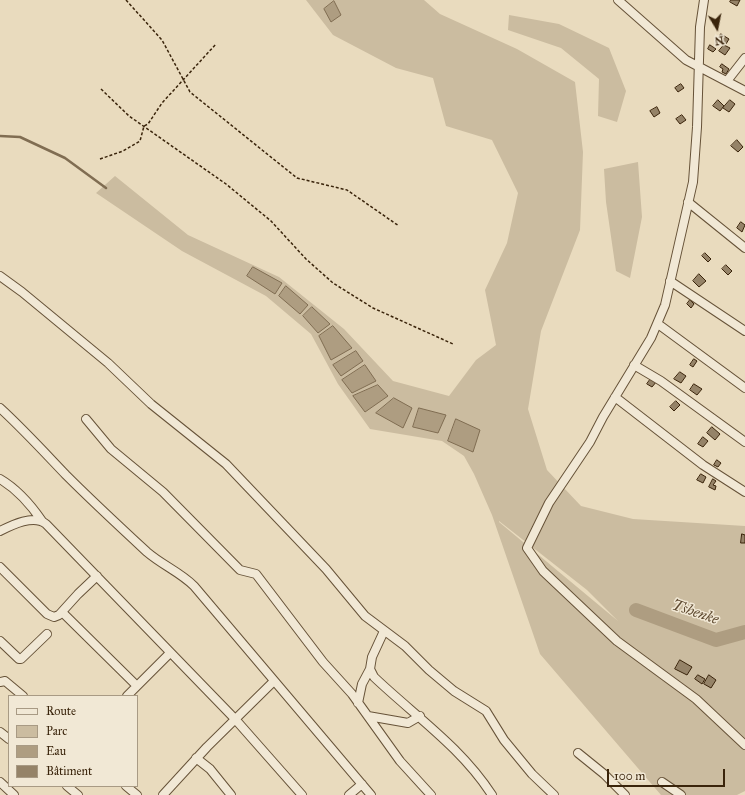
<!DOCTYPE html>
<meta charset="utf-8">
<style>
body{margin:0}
#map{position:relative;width:745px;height:795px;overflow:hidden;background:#e9dbbe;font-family:"IM FELL Great Primer",serif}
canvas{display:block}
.legend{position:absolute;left:8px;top:695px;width:130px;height:92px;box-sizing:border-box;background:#f1e8d5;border:1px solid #a89a84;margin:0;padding:5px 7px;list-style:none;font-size:12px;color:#3a240b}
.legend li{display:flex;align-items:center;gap:8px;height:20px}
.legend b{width:20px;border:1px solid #a89a84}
.north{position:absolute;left:697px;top:8px;width:40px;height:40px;-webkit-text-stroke:3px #f1e8d5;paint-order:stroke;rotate:170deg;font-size:11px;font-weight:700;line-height:16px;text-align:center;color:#3a240b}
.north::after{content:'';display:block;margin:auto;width:14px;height:18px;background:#3a240b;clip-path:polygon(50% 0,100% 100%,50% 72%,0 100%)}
.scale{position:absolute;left:607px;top:769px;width:118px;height:18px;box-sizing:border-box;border:2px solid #3a240b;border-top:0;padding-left:5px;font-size:12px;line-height:14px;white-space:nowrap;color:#3a240b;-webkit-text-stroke:3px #f1e8d5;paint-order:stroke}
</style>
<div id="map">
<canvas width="745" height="795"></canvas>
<ul class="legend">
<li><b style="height:5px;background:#f1e8d5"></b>Route</li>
<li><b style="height:11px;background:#cbbca0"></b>Parc</li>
<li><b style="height:11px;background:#ae9d81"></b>Eau</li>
<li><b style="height:11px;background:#958368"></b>Bâtiment</li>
</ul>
<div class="north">N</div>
<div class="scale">100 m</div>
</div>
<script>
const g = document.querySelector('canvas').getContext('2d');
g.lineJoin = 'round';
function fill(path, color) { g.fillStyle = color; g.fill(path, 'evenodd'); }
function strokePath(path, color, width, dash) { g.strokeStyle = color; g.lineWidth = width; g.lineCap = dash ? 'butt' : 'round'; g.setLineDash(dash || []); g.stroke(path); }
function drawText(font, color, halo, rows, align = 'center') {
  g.font = font + ' "IM FELL Great Primer",serif'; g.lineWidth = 3; g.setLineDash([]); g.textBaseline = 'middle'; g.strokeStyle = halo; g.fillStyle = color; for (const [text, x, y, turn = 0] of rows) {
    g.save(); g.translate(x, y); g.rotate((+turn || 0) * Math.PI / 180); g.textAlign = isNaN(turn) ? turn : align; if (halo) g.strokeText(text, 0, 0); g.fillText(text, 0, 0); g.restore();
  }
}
fill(new Path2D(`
 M306,0H424L440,14L517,49L575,82L583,152L580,230L541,331L528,409L547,470L581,506L633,519L745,526V791L737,795H661L540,654L492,515L474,474L464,456L442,441L370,429L338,384L311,334L266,296L182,251L96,193L115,176L188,235L279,277L344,329L393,381L449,396L476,360L496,345L485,290L507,243L518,193L492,140L446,126L433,78L396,68L333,35ZM499,521L587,590L618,621L499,522Z
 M509,15L559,24L609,48L626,91L617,122L598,116L599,79L561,48L508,30Z
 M638,162L642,217L630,278L616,271L606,202L604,169Z`), '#cbbca0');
const water = new Path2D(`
 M334,1L341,15L331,22L324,9Z
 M253,267L282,283L275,294L247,276Z
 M286,286L308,305L300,314L279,296Z
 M312,307L330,324L318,333L303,316Z
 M333,326L352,348L331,360L319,336Z
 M356,351L363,361L341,376L333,365Z
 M365,365L376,381L352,393L342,380Z
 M378,385L388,396L365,412L353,396Z
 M394,398L412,408L403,428L376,413Z
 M419,408L446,415L438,433L413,427Z
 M456,419L480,430L473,452L448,441Z`);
fill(water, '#ae9d81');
strokePath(water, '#806d52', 1);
strokePath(new Path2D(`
 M0,136L20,137L65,158L106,188`), '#806d52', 2.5);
strokePath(new Path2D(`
 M636,610L716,640L745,632`), '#ae9d81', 14);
const building = new Path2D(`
 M731,0H740L737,6L730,2Z
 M721,34L729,39L726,44L718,39Z
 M710,45L716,49L713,52L708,49Z
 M724,45L730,48L725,55L719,51Z
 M722,64L729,69L726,74L722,72L723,69L720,67Z
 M681,84L684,88L678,92L675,88Z
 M718,100L724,106L720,111L713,106Z
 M730,100L735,104L729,112L723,108Z
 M657,107L660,113L654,117L650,111Z
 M682,115L686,120L680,124L676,119Z
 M737,140L743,147L738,152L731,146Z
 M741,222L745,225L742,232L737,228Z
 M705,253L711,259L708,262L702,256Z
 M726,265L732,271L728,275L722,269Z
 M699,274L706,281L699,287L693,281Z
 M690,300L694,304L691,308L687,304Z
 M694,359L697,361L693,367L690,365Z
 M680,372L686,376L681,383L674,379Z
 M652,377L657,381L652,387L647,384Z
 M694,384L702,389L697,395L690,390Z
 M676,401L680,405L674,411L670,407Z
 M712,427L720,434L715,440L707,433Z
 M703,437L708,441L703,447L698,444Z
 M717,460L721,463L718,467L714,465Z
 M701,474L706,477L703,483L697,480Z
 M713,479L716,481L713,485L716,486L715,490L709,487Z
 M742,534L745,535V543H741Z
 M680,660L692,667L687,675L675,669Z
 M698,675L705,679L702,684L695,679Z
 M709,675L716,680L711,688L704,684Z`);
fill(building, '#958368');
strokePath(building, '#3a240b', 1);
const street = new Path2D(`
 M618,0L686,60L745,91
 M704,0L700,27L697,127L693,182L665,305L651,338L603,417L590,442L549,503L527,548L543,571L617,641L696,699L745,745
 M727,81L745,58
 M688,202L745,248
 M0,276L22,292L108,363L151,404L226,464L326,569L365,616L405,646L429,670L454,691L486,711L504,740L532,774L554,795
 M670,281L745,331
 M658,324L745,388
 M634,365L661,381L745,442
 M615,397L703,465L745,492
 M0,408C23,429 44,452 66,475C92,501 120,527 147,552C162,565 180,572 194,586L371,795
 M86,419L111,449L163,492L240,570L256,574L323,662L352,694L400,761L431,795
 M0,479C17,489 31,505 42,521
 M0,531C12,525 34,514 46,524L235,719L302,795
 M0,567L47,614L54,617L59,615L78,594L97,576
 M62,612L137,686
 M0,641L19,659H21L47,634
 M370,669L374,677C415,716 461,747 492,795
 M0,682L5,681L23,696
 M127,696L170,653
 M358,703L362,684L370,669L372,657L384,631
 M368,716L408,723L420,716
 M0,732L9,739
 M578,753L604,774L625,795
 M196,758L210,769L231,795
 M0,782L14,795
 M662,782L681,795
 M67,786L78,795
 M126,786L137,795
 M163,795L207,747L274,681
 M349,795L362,784`);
strokePath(street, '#665238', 10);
strokePath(new Path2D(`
 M126,0L162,40L190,92L297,178L347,190L399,226
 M101,89L129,116L226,184L271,221L306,259L333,283L373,308L453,344
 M100,159L123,151L140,141L144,126L148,124L162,103L216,44`), '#3a240b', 1.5, [3, 2]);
strokePath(street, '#f1e8d5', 8);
drawText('italic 15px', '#5d482e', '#f1e8d5', [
 ["Tshenke",695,613,19]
]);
</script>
